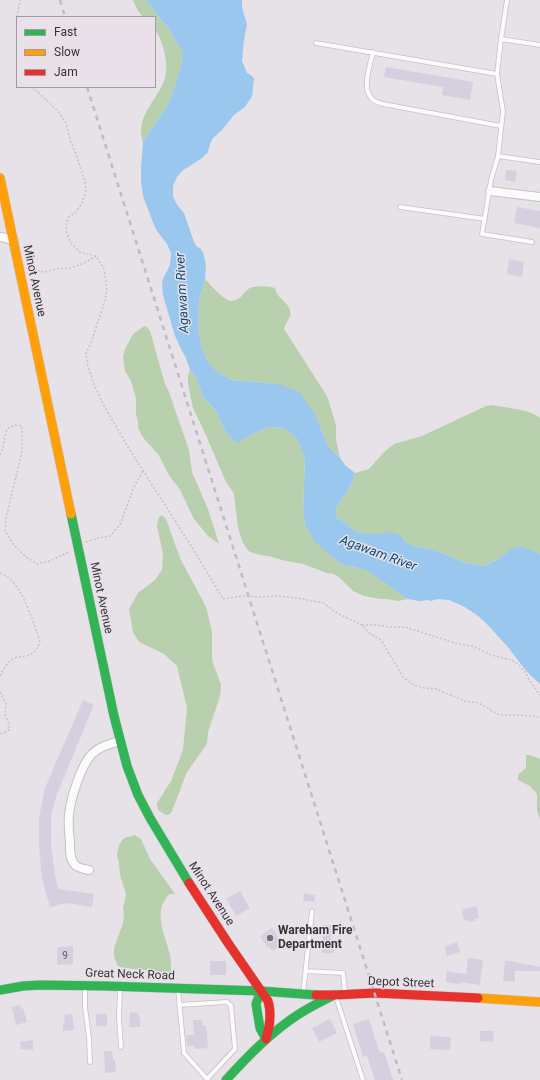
<!DOCTYPE html>
<style>
body{margin:0}
#map{position:relative;width:540px;height:1080px;overflow:hidden;background:#e7e2e7;font-family:Roboto,sans-serif}
canvas{display:block}
.legend{position:absolute;left:16px;top:16px;width:140px;height:72px;box-sizing:border-box;background:#e9e0e9;border:1px solid #a19ba1;margin:0;padding:5px 7px;list-style:none;font-size:12px;color:#363336}
.legend li{display:flex;align-items:center;gap:8px;height:20px}
.legend b{width:20px;border:1px solid #a19ba1}
</style>
<div id="map">
<canvas width="540" height="1080"></canvas>
<ul class="legend">
<li><b style="height:5px;background:#30b455"></b>Fast</li>
<li><b style="height:5px;background:#ff9f0a"></b>Slow</li>
<li><b style="height:5px;background:#e5322d"></b>Jam</li>
</ul>
</div>
<script>
const g = document.querySelector('canvas').getContext('2d');
g.lineJoin = 'round';
function fill(path, color) { g.fillStyle = color; g.fill(path, 'evenodd'); }
function strokePath(path, color, width, dash) { g.strokeStyle = color; g.lineWidth = width; g.lineCap = dash ? 'butt' : 'round'; g.setLineDash(dash || []); g.stroke(path); }
function drawText(font, color, halo, rows, align = 'center') {
  g.font = font + ' Roboto,sans-serif'; g.lineWidth = 3; g.setLineDash([]); g.textBaseline = 'middle'; g.strokeStyle = halo; g.fillStyle = color; for (const [text, x, y, turn = 0] of rows) {
    g.save(); g.translate(x, y); g.rotate((+turn || 0) * Math.PI / 180); g.textAlign = isNaN(turn) ? turn : align; if (halo) g.strokeText(text, 0, 0); g.fillText(text, 0, 0); g.restore();
  }
}
fill(new Path2D(`
 M133,0H146L171,32L182,51L183,59L173,92L168,105L156,122L143,142C136,121 150,107 159,91C165,82 167,72 166,62C165,57 165,52 163,47C161,41 159,34 155,31V17H143L138,11Z
 M205,279C211,285 218,294 226,299C230,302 237,301 241,297C243,295 244,292 247,290C252,285 269,286 275,288C276,290 276,292 277,294C282,301 293,306 290,317C288,321 285,324 284,329L327,396L336,425V440L340,458L328,446L315,414L279,384L231,380L219,373L208,363L201,345L198,327L199,300Z
 M144,326L147,327L150,331L165,384L169,392L189,450L192,472L208,509L219,544L208,536L194,519L179,488L170,477L158,454L146,441L142,436L138,427V422L136,414V398L131,381L125,371L123,357L125,349L133,334Z
 M190,370L196,377L203,397L215,409L225,431L232,439L236,442H239L254,433L268,427L283,428L291,433L298,440L305,459L303,512L305,524L341,564L366,570L408,599L398,601L387,599H380L364,596L353,591L341,579L334,574L327,573L303,564L286,561L268,556H265L250,552L248,550L243,543L238,528L234,494L225,480L205,433L193,408L188,384V375Z
 M492,405C506,408 530,409 540,418V555L536,552L508,551L497,560L484,566L466,563L437,551L412,545L405,542L402,537L386,532L378,534H368L357,532L347,524L337,518L335,511C339,503 342,499 347,492C350,486 353,480 355,473L369,469L384,452L394,444L422,436L486,406Z
 M162,515L166,519L180,558L206,607L212,631V660L221,685L220,696L208,732L207,744L187,772L172,811L169,815H166L158,810L157,803L171,781L183,750L187,708L177,666L164,654L139,642L133,632L129,609L138,593L155,580L162,570L163,554L157,526L159,517Z
 M526,755H530L540,759V819L537,811V794L530,786L518,780V775L526,768Z
 M135,835L141,839L150,859L175,894H170C151,910 166,936 170,955C171,962 171,970 172,977C164,979 158,973 150,971C139,968 128,970 118,966L114,957V948L123,923L124,916L123,908L126,894L120,875L119,863L117,855L119,845L124,838Z`), '#b8d0ad');
fill(new Path2D(`
 M146,0H242V8L247,24L244,40L242,61L247,73L253,77L254,79L252,96L245,107L234,115L222,130L213,138L210,144L208,152L202,158L182,171L177,177L173,186V196L175,201L178,206L184,213L194,242L197,247L200,248L203,252L206,265L205,279L199,300L198,327L201,345L208,363L219,373L231,380L279,384L299,392L315,414L328,446L340,458L345,465L355,473C353,480 350,486 347,492C342,499 339,503 335,511L337,518L347,524L357,532L368,534H378L386,532L396,533L402,537L405,542L412,545L437,551L466,563L484,566L497,560L508,551L516,547H522L536,552L540,555V684L527,672L508,647L485,622L477,615L463,606L449,600L437,599L431,601L428,600L419,601L408,599L366,570L341,564L315,542L305,524L303,512L305,460L298,440L291,433L283,428L268,427L254,433L239,442H236L232,439L225,431L215,409L203,397L196,377L190,370L186,358L182,351L175,336L163,295L162,281L170,265L171,253L167,244L157,231L154,225L143,196L141,182V167L143,142L156,122L168,105L173,92L183,59L182,51L171,32Z`), '#99c7ee');
fill(new Path2D(`
 M386,67L473,82L470,100L442,95L443,87L384,77Z
 M506,170L517,171L515,182L505,180Z
 M517,207L540,211V228L514,223Z
 M509,259L524,262L522,277L507,274Z
 M83,700L94,705L57,794L51,816V845L55,875L58,889L94,894L92,907L67,903L50,907L42,879L39,846V817L45,788Z
 M240,891L250,908L236,916L226,899Z
 M304,893L315,895L314,902L303,901Z
 M477,906L479,918H475V921L468,922L467,919L464,920L462,909Z
 M323,925H332L331,940H335L334,953H322Z
 M272,928L283,944L272,951L270,947L268,948L260,936Z
 M457,942L460,952L447,956L444,947Z
 M73,946V964L57,965V947Z
 M468,958L483,960L480,985L460,982L459,984L446,982L447,971L466,974Z
 M505,960L540,967V971H515V982L503,981Z
 M210,961H226V975H210Z
 M20,1005L21,1009L23,1008L27,1022L16,1025L12,1007Z
 M130,1012L138,1013V1017H140V1027H129Z
 M72,1014L74,1030L63,1031V1024L65,1023L64,1015Z
 M96,1014H107V1026H96Z
 M330,1019L337,1033L319,1042L312,1028Z
 M369,1019L379,1051L380,1050L381,1053L384,1052L393,1080H375L367,1056L363,1057L353,1024Z
 M193,1020H202L203,1026L206,1025L208,1048L195,1049V1046H187L186,1035H194Z
 M480,1031H494L493,1042L480,1041Z
 M430,1036L451,1037L450,1050L430,1049Z
 M33,1040V1050L21,1049L20,1042Z
 M104,1051H112L113,1060H115L116,1072L105,1073Z`), '#d6cfdf');
const lane = new Path2D(`
 M501,39L507,0
 M316,43L497,74
 M373,52C369,70 357,99 383,104L501,126
 M498,156L540,162
 M400,207L485,219
 M532,242L482,234L491,180L498,156L503,111L497,74L501,39L540,45
 M306,971L343,973L345,993
 M85,986V1007L89,1038L90,1062
 M120,987L119,1017L121,1047
 M178,989L184,1053L208,1080
 M303,994L312,911
 M336,997L363,1080
 M179,1005L227,1002L231,1006L235,1049L207,1079`);
const street = new Path2D(`
 M490,191L540,197
 M0,237L6,238L14,241
 M89,870C84,869 78,868 75,865C69,859 70,848 70,841C69,833 68,825 69,816C70,800 81,765 92,754C100,746 110,744 120,741`);
const fast = new Path2D(`
 M71,514L114,716L127,766L138,795L150,818L189,883
 M0,990L23,986L40,985L107,986L261,991L316,995
 M261,991L256,1004L260,1028L266,1039
 M226,1080C248,1056 271,1032 299,1014C310,1007 322,1001 334,995`);
const slow = new Path2D(`
 M0,178L71,514
 M478,998L540,1002`);
const jam = new Path2D(`
 M189,883L228,943L268,1001C272,1014 270,1026 266,1039
 M316,995H335L375,993L478,998`);
strokePath(lane, '#c4c0c4', 5.5);
strokePath(street, '#c4c0c4', 10);
strokePath(fast, '#c4c0c4', 10);
strokePath(slow, '#c4c0c4', 10);
strokePath(jam, '#c4c0c4', 10);
strokePath(new Path2D(`
 M17,17L20,0
 M17,32V37
 M32,87L57,110L66,123L71,142L77,157L85,182L86,192L82,203L76,212L69,217L66,223L67,233L71,243L80,252L96,256L104,269L107,289L105,300L92,340L86,353L88,366L93,382L103,404L128,447L193,549L223,599L242,596L262,597L278,596L303,599L323,603L337,613L362,625L369,633L381,640L403,677L414,685L424,688L436,689L465,701L479,703L499,715H520L540,717
 M25,250C31,256 31,265 36,269C42,274 49,271 55,269C60,268 65,269 70,268C79,266 88,261 96,256
 M0,455C4,447 4,438 7,429L15,425L22,426V452L6,518L5,531L14,545L25,556L37,564L50,561L69,552
 M86,542L98,538L110,536L120,525L133,489L143,471
 M0,573C4,575 8,577 11,580C25,594 34,624 40,642C32,662 24,652 11,660C6,664 3,670 0,676
 M362,625H377L389,627H405L455,643L472,646L491,655L512,660L519,665L526,673L529,680L540,695
 M0,692L6,703L5,715L8,722L10,729L3,733L0,734`), '#c5c2c5', 1.5, [2, 2]);
strokePath(lane, '#fbfbfb', 4);
strokePath(street, '#fbfbfb', 8);
strokePath(fast, '#30b455', 9);
strokePath(slow, '#ff9f0a', 9);
strokePath(jam, '#e5322d', 9);
strokePath(new Path2D(`
 M60,0L65,17
 M87,87L402,1080`), '#bfbdbf', 2.5, [5, 5]);
for (const [x, y, r, color] of [
 [270,938,4,"#747074"]
]) { const dot = new Path2D(); dot.arc(x, y, r, 0, 2 * Math.PI); g.fillStyle = color; g.fill(dot); strokePath(dot, '#e9e0e9', 1.5); }
drawText('10px', '#605c62', null, [
 ["9",65,956]
]);
drawText('12px', '#363336', '#e9e0e9', [
 ["Minot Avenue",34,281,78],
 ["Minot Avenue",101,598,78],
 ["Minot Avenue",211,894,57],
 ["Great Neck Road",130,975,2],
 ["Depot Street",401,983,2]
]);
drawText('bold 12px', '#363336', '#e9e0e9', [
 ["Wareham Fire",278,931],
 ["Department",278,945]
], 'left');
drawText('italic 13px', '#094e7a', '#e9e0e9', [
 ["Agawam River",183,293,-93],
 ["Agawam River",378,554,20]
]);
</script>
